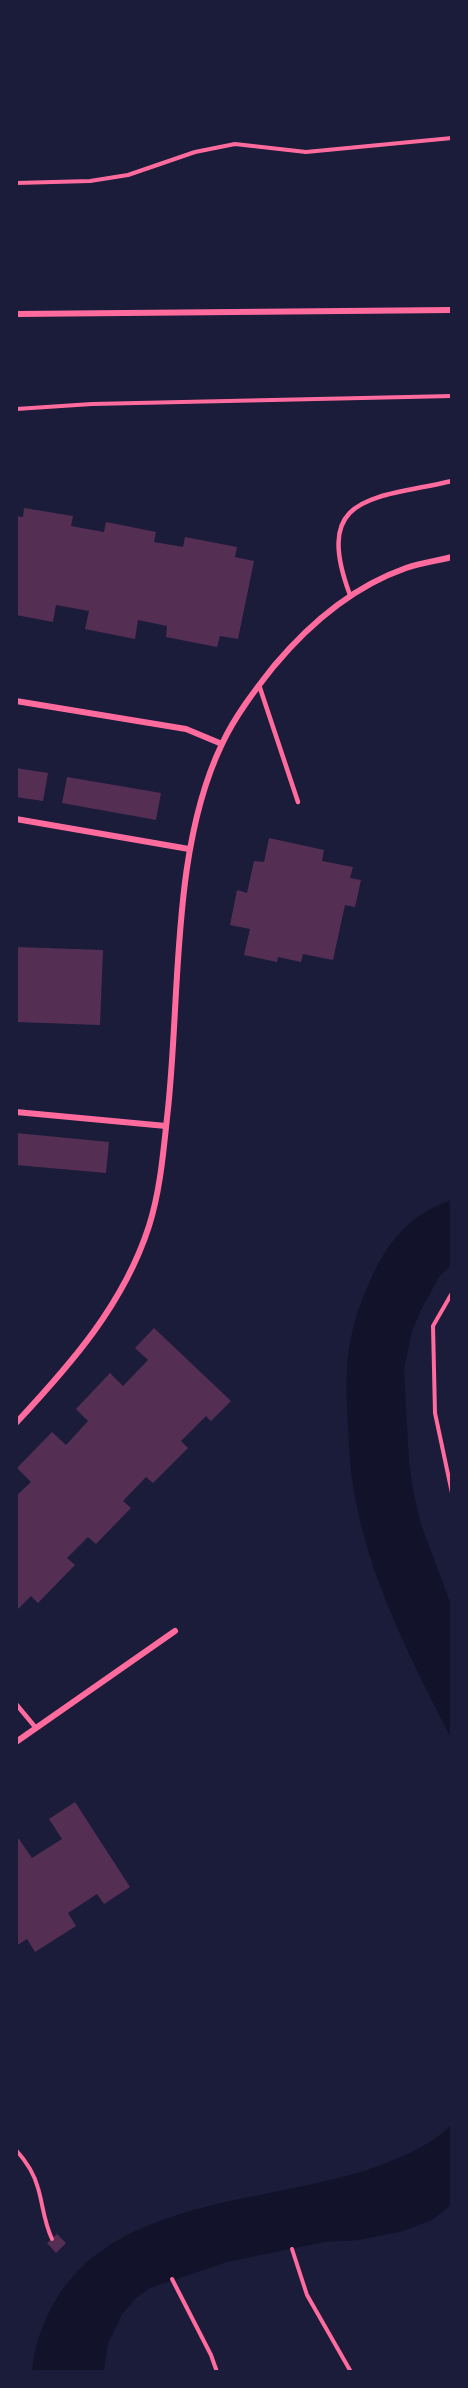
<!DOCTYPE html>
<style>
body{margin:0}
#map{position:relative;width:468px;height:2388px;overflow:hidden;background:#1b1b3a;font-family:Quicksand,sans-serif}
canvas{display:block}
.frame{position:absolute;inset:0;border:18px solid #1b1b3a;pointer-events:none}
</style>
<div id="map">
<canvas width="468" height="2388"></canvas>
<div class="frame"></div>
</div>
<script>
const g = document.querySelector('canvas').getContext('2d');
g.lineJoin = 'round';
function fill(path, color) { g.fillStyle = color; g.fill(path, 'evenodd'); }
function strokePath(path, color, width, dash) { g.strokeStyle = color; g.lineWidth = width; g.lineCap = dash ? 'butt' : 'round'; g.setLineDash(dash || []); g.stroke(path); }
fill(new Path2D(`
 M451,1200V1265L439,1277L421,1310L412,1331L404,1369L409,1463L414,1495L421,1524L451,1605V1738C414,1665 374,1589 357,1507C351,1481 349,1453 348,1426C345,1371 345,1340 367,1288C386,1244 405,1217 451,1200Z
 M451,2125V2205L432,2220L403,2231L359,2240L324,2242L227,2262L150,2288L136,2298L122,2314L108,2344L104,2371L32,2372C34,2347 42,2324 54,2303C117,2192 283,2205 389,2162C411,2153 435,2142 451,2125Z`), '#12122b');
fill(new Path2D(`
 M24,508L73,516L71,526L104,532L106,522L156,532L154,542L183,547L185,537L237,547L235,557L254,561L238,639L220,636L217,647L166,637L167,626L138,620L135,639L85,629L89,611L56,605L53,622L16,615V516L23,517Z
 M16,768L48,773L43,801L16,797Z
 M67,777L161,793L156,820L62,803Z
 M269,838L324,850L322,861L353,867L350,878L361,880L355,907L345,905L333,960L303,954L301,962L278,957L277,962L244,955L250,929L230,925L237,890L247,893L254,861L264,862Z
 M16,947L103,950L100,1025L16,1022Z
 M16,1133L109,1142L106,1173L16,1165Z
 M154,1328L231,1401L211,1421L206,1416L181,1441L188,1448L153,1483L146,1477L123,1501L131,1508L96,1544L88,1537L67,1558L75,1565L38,1603L31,1596L16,1611V1496L31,1482L17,1468L52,1432L66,1445L88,1421L76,1409L110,1373L123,1386L148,1360L135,1348Z
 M75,1802L130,1887L104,1904L97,1894L68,1913L76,1926L35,1952L27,1939L16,1946V1840L19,1839L32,1858L62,1839L49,1819Z
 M57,2234L66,2243L56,2253L47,2243Z`), '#542f53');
strokePath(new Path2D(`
 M16,183L90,181L128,175L195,152L235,144L306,152L452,138
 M16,409L92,404L452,396
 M452,1293L433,1326L435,1413L452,1493
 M16,2150C26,2161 34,2173 38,2188C43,2205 44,2222 52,2239
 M292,2249L307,2295L351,2372
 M172,2279L211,2355L217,2372`), '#ff6b9d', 4);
strokePath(new Path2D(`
 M350,595C312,493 374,499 452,481
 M259,685L298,802
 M16,1704L36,1728`), '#ff6b9d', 4.5);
strokePath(new Path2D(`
 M16,314L452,310
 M16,701L186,729L222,744
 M16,819L189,849
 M16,1112L166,1126
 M16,1423C71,1364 124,1304 149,1226C160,1191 163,1155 167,1118C181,1000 170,852 222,744C235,716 255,690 274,666C310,623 352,587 406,568C420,563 436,561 452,557
 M16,1742L175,1631`), '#ff6b9d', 6);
</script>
